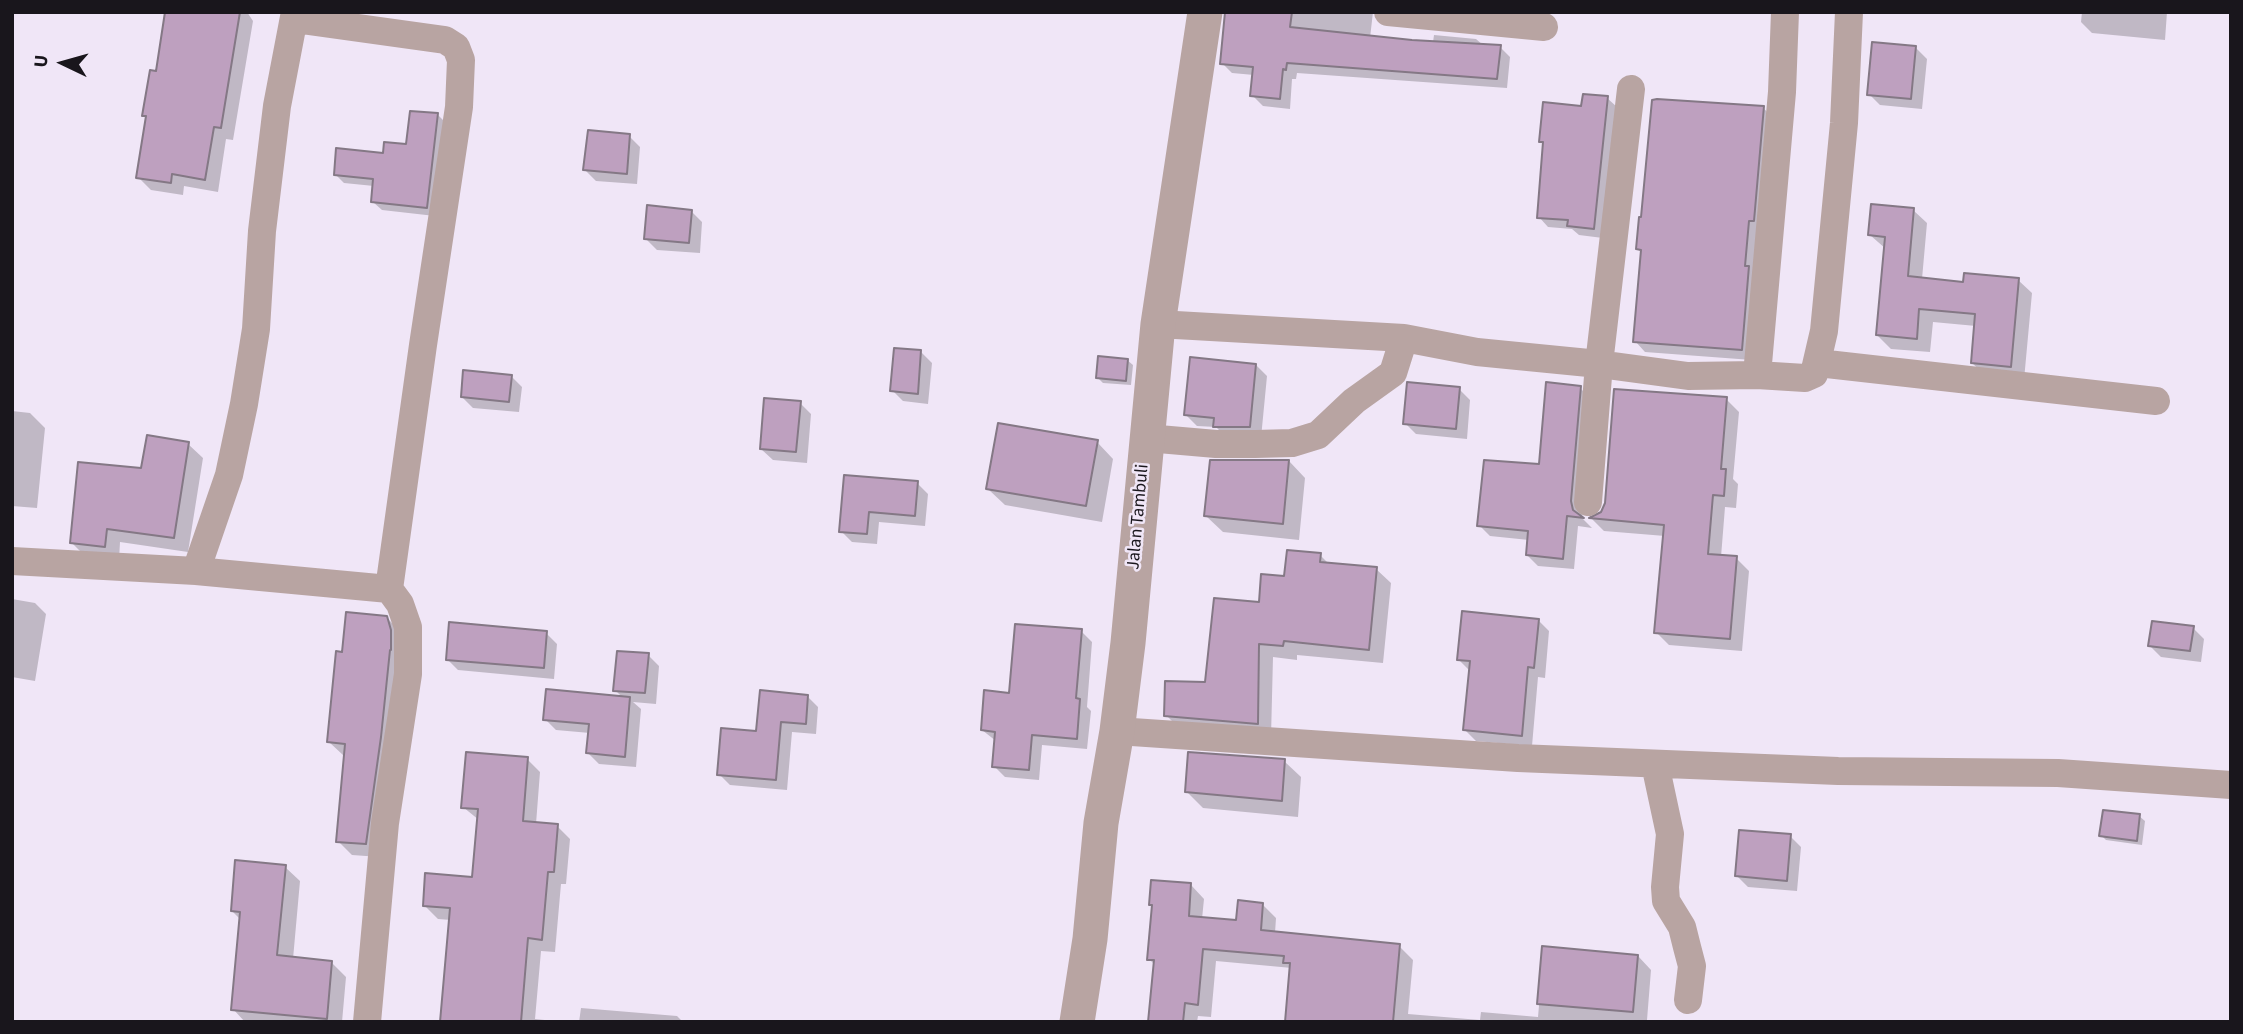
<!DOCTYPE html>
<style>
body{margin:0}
#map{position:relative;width:2243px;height:1034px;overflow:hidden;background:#f0e6f7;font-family:"Source Sans 3",sans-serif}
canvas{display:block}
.frame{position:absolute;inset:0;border:14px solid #19161c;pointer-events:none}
.north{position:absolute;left:28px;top:28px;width:70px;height:70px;-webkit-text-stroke:5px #f0e6f7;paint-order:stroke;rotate:275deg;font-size:19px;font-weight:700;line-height:28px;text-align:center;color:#19161c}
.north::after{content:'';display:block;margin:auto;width:24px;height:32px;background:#19161c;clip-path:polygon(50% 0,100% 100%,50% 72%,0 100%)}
</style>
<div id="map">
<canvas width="2243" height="1034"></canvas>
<div class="frame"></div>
<div class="north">U</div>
</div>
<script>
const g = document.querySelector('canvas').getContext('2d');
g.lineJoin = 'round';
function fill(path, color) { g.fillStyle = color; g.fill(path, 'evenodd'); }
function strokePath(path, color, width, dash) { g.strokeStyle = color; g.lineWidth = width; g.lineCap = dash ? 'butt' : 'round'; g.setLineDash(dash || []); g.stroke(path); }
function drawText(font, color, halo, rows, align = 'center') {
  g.font = font + ' "Source Sans 3",sans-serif'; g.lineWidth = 5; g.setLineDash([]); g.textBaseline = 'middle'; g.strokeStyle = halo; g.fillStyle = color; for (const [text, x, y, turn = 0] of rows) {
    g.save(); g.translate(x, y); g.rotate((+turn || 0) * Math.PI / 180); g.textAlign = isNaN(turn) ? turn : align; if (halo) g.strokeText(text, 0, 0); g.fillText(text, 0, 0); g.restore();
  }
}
fill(new Path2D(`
 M167,12H247L253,21L233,140L226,139L218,192L184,186L183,195L151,190L138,177L148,119L144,115L157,73Z
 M1288,12H1373L1370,38L1433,42L1434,35L1476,39L1483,45L1500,47L1510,57L1507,88L1297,73L1296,79H1292L1290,109L1263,106L1252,95L1254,75L1232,73L1222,63Z
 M2082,12H2167L2165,40L2092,33L2081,22Z
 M1916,48L1927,59L1922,109L1880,105L1869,94Z
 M1607,98L1617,107L1603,238L1579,235L1572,229L1548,227L1539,217L1545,145L1541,141L1583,108Z
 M1763,108L1774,118L1752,360L1645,352L1635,341L1642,253L1638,249Z
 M438,115L447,124L435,216L382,210L373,202L374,186L344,183L335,174L408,146Z
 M629,136L640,147L637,184L596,181L585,170Z
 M1913,210L1927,223L1922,279L1965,284L2018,280L2032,293L2024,380L1986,376L1972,363L1976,326L1933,322L1930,352L1891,349L1877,335L1886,249L1870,235Z
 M691,211L702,222L700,253L657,250L646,239Z
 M921,352L932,363L928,404L903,401L892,390Z
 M1127,360L1133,365L1131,385L1103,383L1098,378Z
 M1256,365L1267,376L1261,438L1226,437L1216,427L1197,426L1186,415Z
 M511,376L522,387L519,412L473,408L462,397Z
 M1580,388L1591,399L1582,514L1583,519L1592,528L1578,526L1574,569L1538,566L1527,555L1529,540L1490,536L1479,525L1540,466Z
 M1459,389L1470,400L1467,439L1416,434L1405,423Z
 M1726,399L1739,412L1733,479L1738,484L1736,508L1725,507L1721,557L1736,558L1749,571L1742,651L1669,645L1656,632L1665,536L1604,531L1592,519L1603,513Z
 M800,403L811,414L807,463L773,460L761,449Z
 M12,411L30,413L45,428L37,508L12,506Z
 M1097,442L1113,459L1102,522L1005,505L988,489Z
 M188,444L203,458L188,552L120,542L119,560L86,557L72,543L143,470Z
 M1289,461L1305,478L1299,540L1223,532L1206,516Z
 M846,477L917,483L928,494L925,526L879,522L877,544L852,542L841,531Z
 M1320,555L1330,565L1376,569L1391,583L1383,663L1297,655V660L1273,657L1271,737L1181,730L1166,715L1207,683L1261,604L1285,578Z
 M12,599L35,603L46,614L35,681L12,677Z
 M386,617L400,631L380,857L352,855L338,841L346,755H343L329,742L344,654Z
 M1538,620L1549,631L1545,678L1538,677L1532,746L1476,741L1465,730L1470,671L1459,660Z
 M2193,628L2204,639L2201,662L2161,657L2150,646Z
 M1081,631L1092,642L1087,707L1091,711L1087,749L1042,745L1039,780L1005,777L994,766L996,741L982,730L1011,694Z
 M546,633L557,644L554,679L458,670L447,659Z
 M648,655L659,666L656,704L633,702L641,709L636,767L599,764L588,753L590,733L556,730L545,719L623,698L615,690Z
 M807,696L818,707L816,734L792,732L787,790L730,785L719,774L758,733Z
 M527,759L540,772L536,824L557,826L570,839L566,884H561L555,952L541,951L535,1019L564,1022H441L451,920L438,919L424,905L474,879L479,820L463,807Z
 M1284,761L1301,777L1298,817L1203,808L1187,792Z
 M2139,816L2145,821L2142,845L2106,840L2101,835Z
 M1790,836L1801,847L1797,891L1748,887L1737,876Z
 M285,867L300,881L293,959L331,962L346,977L342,1022H245L233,1009L241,920L232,911Z
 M1191,885L1204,899L1202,919L1238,922L1262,904L1276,918L1275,933L1399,946L1413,960L1408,1014L1480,1020L1481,1012L1538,1017L1544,948L1638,956L1651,970L1647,1020L1662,1022H1287L1292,968L1216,961L1211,1017L1198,1016L1197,1022H1150L1155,965L1149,959L1154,907L1151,904Z
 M581,1008L677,1016L683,1022H579Z`), '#0003');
const building = new Path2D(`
 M165,12H240L221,128L214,127L205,180L172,174L171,183L136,178L146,116H142L150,70L156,71Z
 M1225,12H1292L1290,27L1412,40L1501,45L1497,79L1287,63L1286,70L1283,69L1280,99L1250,96L1253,67L1220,64Z
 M1872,42L1916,46L1911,99L1867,95Z
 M1583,94L1608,96L1594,229L1567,226L1568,220L1537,218L1543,142H1539L1543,102L1581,106Z
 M1657,99L1764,106L1754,221H1749L1745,266H1749L1742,350L1633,342L1641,250L1636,249L1639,217H1641L1652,100Z
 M410,111L438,113L427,208L371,202L373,179L334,175L336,148L383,153L384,142L406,144Z
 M588,130L630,134L627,174L583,170Z
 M1871,204L1914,208L1908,276L1963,282L1964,273L2019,278L2011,367L1971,363L1975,314L1919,309L1917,339L1876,335L1885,237L1868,235Z
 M647,205L692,210L689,243L644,239Z
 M894,348L921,350L918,394L890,391Z
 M1098,356L1128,359L1126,381L1096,378Z
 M1190,357L1256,364L1250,427H1213L1214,418L1184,415Z
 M463,370L512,375L509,402L461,397Z
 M1407,382L1460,387L1456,429L1403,424Z
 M1546,382L1581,386L1571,501L1573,510L1584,518L1567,516L1563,559L1526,555L1528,531L1477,526L1484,460L1539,464Z
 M1614,389L1727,397L1721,469H1726L1724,496L1713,495L1708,554L1737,556L1730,639L1654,633L1664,525L1589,518L1601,512L1605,503Z
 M764,398L801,401L796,452L760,449Z
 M998,423L1098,440L1086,506L986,489Z
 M147,435L189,442L174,538L107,529L105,547L70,543L78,462L141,468Z
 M1210,460H1289L1283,524L1204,516Z
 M844,475L918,481L915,516L869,512L867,534L839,532Z
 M1287,550L1321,553L1320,562L1377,567L1369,650L1284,641L1283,646L1259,644L1258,724L1164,716L1165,681L1205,682L1214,598L1259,602L1261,574L1284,576Z
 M1462,611L1539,619L1534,668L1528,667L1522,736L1463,730L1470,661L1457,660Z
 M346,612L387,616L391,630V650H390L381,737L366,844L336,842L345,744L327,742L336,651L342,652Z
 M2152,621L2194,626L2190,651L2148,646Z
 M449,622L547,631L544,668L446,660Z
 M1015,624L1082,629L1076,698L1080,699L1077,739L1032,735L1029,770L992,767L995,732L981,730L984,690L1009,693Z
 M617,651L649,653L645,693L613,691Z
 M546,689L630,697L625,757L586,753L589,724L543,720Z
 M760,690L808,695L806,724L781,722L776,780L717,775L721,728L756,731Z
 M466,752L528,757L523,821L558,824L554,872H548L542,940L528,938L521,1022H440L450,908L423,906L425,873L472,877L478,809L461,808Z
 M1188,752L1285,759L1282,801L1185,792Z
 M2103,810L2140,814L2137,841L2099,836Z
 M1739,830L1791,834L1787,881L1735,876Z
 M235,860L286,865L277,955L332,961L327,1019L231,1010L240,912L231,911Z
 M1151,880L1191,883L1189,916L1236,920L1238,900L1263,903L1261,930L1400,944L1393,1022H1285L1290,963H1283L1284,956L1203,949L1198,1005L1185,1003L1183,1022H1148L1154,960H1147L1152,905H1149Z
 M1542,946L1638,955L1633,1012L1537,1004Z`);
fill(building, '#bea0bf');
strokePath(building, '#847885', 2);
strokePath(new Path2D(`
 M1388,12L1544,27
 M294,19L445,40L456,47L461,60L459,107L423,345L389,589
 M1158,324L1404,338
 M1818,363L2156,401
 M1757,375L1782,92L1785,12
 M1147,438L1216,444H1255L1292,443L1318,435L1354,401L1393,373L1404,338L1477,352L1599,364L1688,376L1757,375L1805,378L1814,374L1824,331L1844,123L1849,12
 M1588,502L1599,364L1631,89
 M12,561L196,571L389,589L400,604L408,627V674L385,823L367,1022
 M196,571L229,475L244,404L256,329L262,231L277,106L295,12
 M1117,731L1518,758L1838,771L2058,773L2231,785
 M1655,764L1670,834L1665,887L1666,901L1682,927L1687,947L1692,966L1688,1000`), '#b8a4a2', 28);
strokePath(new Path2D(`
 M1077,1022L1090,939L1101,823L1117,731L1128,643L1158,324L1205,12`), '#b8a4a2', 35);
drawText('18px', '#19161c', '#f0e6f7', [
 ["Jalan Tambuli",1139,517,-85]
]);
</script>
